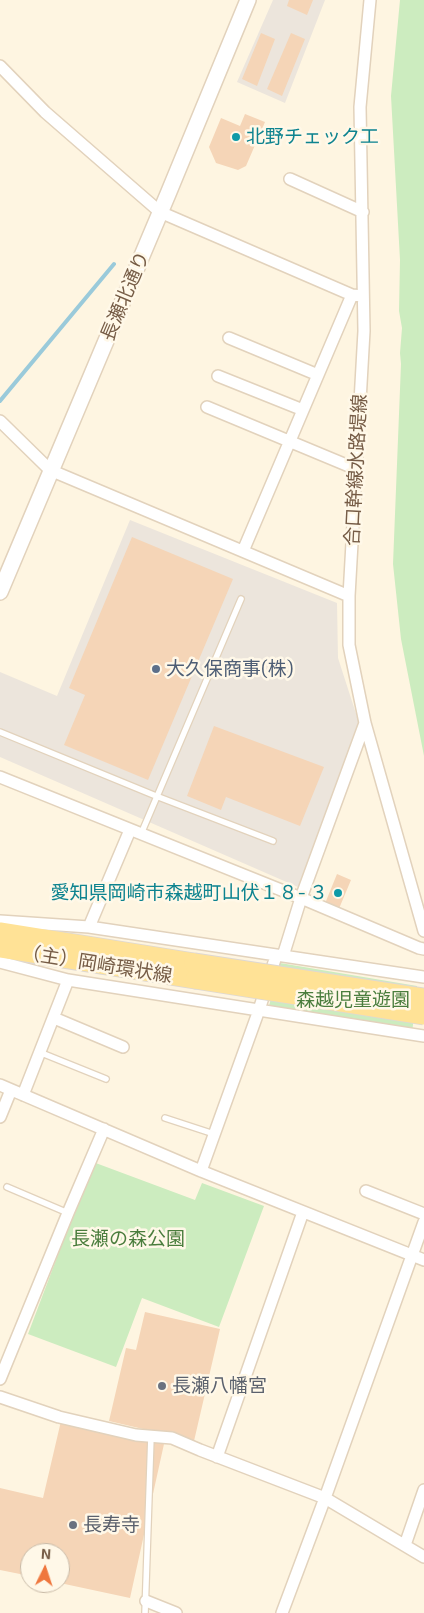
<!DOCTYPE html>
<meta charset="utf-8">
<style>
body{margin:0}
#map{position:relative;width:424px;height:1613px;overflow:hidden;background:#fef5e1;font-family:"Exo 2",sans-serif}
canvas{display:block}
.north{position:absolute;left:20px;top:1543px;width:50px;height:50px;box-sizing:border-box;background:#fff8e8;border:1px solid #c8baa7;border-radius:50%;rotate:4deg;font-size:14px;font-weight:700;line-height:20px;text-align:center;color:#765c46}
.north::after{content:'';display:block;margin:auto;width:18px;height:22px;background:#ef773e;clip-path:polygon(50% 0,100% 100%,50% 72%,0 100%)}
</style>
<div id="map">
<canvas width="424" height="1613"></canvas>
<div class="north">N</div>
</div>
<script>
const g = document.querySelector('canvas').getContext('2d');
g.lineJoin = 'round';
function fill(path, color) { g.fillStyle = color; g.fill(path, 'evenodd'); }
function strokePath(path, color, width, dash) { g.strokeStyle = color; g.lineWidth = width; g.lineCap = dash ? 'butt' : 'round'; g.setLineDash(dash || []); g.stroke(path); }
function drawText(font, color, halo, rows, align = 'center') {
  g.font = font + ' "Exo 2","Noto Sans JP",sans-serif'; g.lineWidth = 5; g.setLineDash([]); g.textBaseline = 'middle'; g.strokeStyle = halo; g.fillStyle = color; for (const [text, x, y, turn = 0] of rows) {
    g.save(); g.translate(x, y); g.rotate((+turn || 0) * Math.PI / 180); g.textAlign = isNaN(turn) ? turn : align; if (halo) g.strokeText(text, 0, 0); g.fillText(text, 0, 0); g.restore();
  }
}
fill(new Path2D(`
 M273,0H325L285,103L237,82Z
 M130,520L337,603L338,658L359,723L298,887L0,757V672L57,696Z`), '#ece5dc');
fill(new Path2D(`
 M400,0H424V756L401,639L393,564L401,364L400,353L402,328L399,311L400,260L391,96Z
 M280,963L417,986L412,1034L268,1010Z
 M93,1162L195,1200L202,1183L264,1206L219,1327L142,1298L116,1367L28,1334Z`), '#ccecbf');
strokePath(new Path2D(`
 M0,401L114,264`), '#9acada', 4);
fill(new Path2D(`
 M289,0H313L307,15L287,6Z
 M261,33L275,39L257,86L242,79Z
 M291,33L305,39L282,96L267,89Z
 M245,114L265,122L246,166L238,170L216,163L209,147L221,118L240,126Z
 M132,537L233,579L148,780L64,745L85,695L69,688Z
 M214,726L324,767L300,826L226,797L221,810L187,796Z
 M337,874L351,880L338,911L324,906Z
 M145,1312L220,1329L194,1441L109,1421L126,1348L136,1350Z
 M61,1421L164,1444L130,1598L60,1583V1553H30V1576L0,1570V1488L43,1498Z`), '#f5d5b7');
const service = new Path2D(`
 M0,732L156,796L273,841
 M141,834L241,599
 M39,1052L106,1079
 M165,1118L214,1134
 M7,1187L68,1213
 M145,1613L151,1436`);
const minor = new Path2D(`
 M370,0L360,107L364,331L349,596V645L365,723L424,931
 M0,66L45,112L160,212L352,295L363,296
 M290,179L363,212
 M229,338L318,375
 M218,376L303,410
 M207,407L356,469
 M0,421L50,470L349,596
 M243,551L352,295
 M0,777L301,898L419,948L424,949
 M0,921L89,927L424,977
 M89,927L130,830
 M283,956L301,898L365,723
 M0,962L68,980L424,1036
 M54,1018L123,1047
 M0,1085L201,1171L424,1260
 M23,1095L68,980
 M0,1117L11,1090
 M201,1171L259,1010L276,956
 M366,1191L424,1214
 M0,1379L68,1213L104,1129
 M0,1397L59,1417L136,1435L172,1438L200,1450L325,1498L424,1557
 M217,1457L303,1212
 M405,1545L424,1490
 M146,1601L176,1613
 M282,1613L325,1498L424,1222`);
const tertiary = new Path2D(`
 M0,592L168,194L248,0`);
const primary = new Path2D(`
 M0,932L194,963
 M0,948L195,979`);
strokePath(service, '#e2d2bc', 8);
strokePath(minor, '#e2d2bc', 14);
strokePath(tertiary, '#e2d2bc', 18);
strokePath(primary, '#ded8d3', 21);
strokePath(service, '#fff', 5.5);
strokePath(minor, '#fff', 11);
strokePath(tertiary, '#fff', 15);
strokePath(primary, '#ffe296', 19);
const primaryBridge = new Path2D(`
 M194,963L424,998
 M195,979L424,1015`);
strokePath(primaryBridge, '#ded8d3', 21, []);
strokePath(primaryBridge, '#ffe296', 19);
for (const [x, y, r, color] of [
 [236,137,5,"#0f9aa8"],
 [156,669,5,"#5c6f8a"],
 [338,893,5,"#0f9aa8"],
 [162,1386,5,"#6b7280"],
 [73,1525,5,"#6b7280"]
]) { const dot = new Path2D(); dot.arc(x, y, r, 0, 2 * Math.PI); g.fillStyle = color; g.fill(dot); strokePath(dot, '#fff8e8', 2); }
drawText('19px', '#0d838f', '#fff8e8', [
 ["北野チェック工",246,137],
 ["愛知県岡崎市森越町山伏１８‐３",328,893,"right"]
], 'left');
drawText('19px', '#765c46', '#fff8e8', [
 ["長瀬北通り",125,296,-67],
 ["合口幹線水路堤線",356,470,-87],
 ["（主）岡崎環状線",97,964,9]
]);
drawText('19px', '#4e5e75', '#fff8e8', [
 ["大久保商事(株)",166,669]
], 'left');
drawText('19px', '#4a7d3d', '#fff8e8', [
 ["森越児童遊園",353,1000],
 ["長瀬の森公園",128,1239]
]);
drawText('19px', '#5b616d', '#fff8e8', [
 ["長瀬八幡宮",172,1386],
 ["長寿寺",83,1525]
], 'left');
</script>
